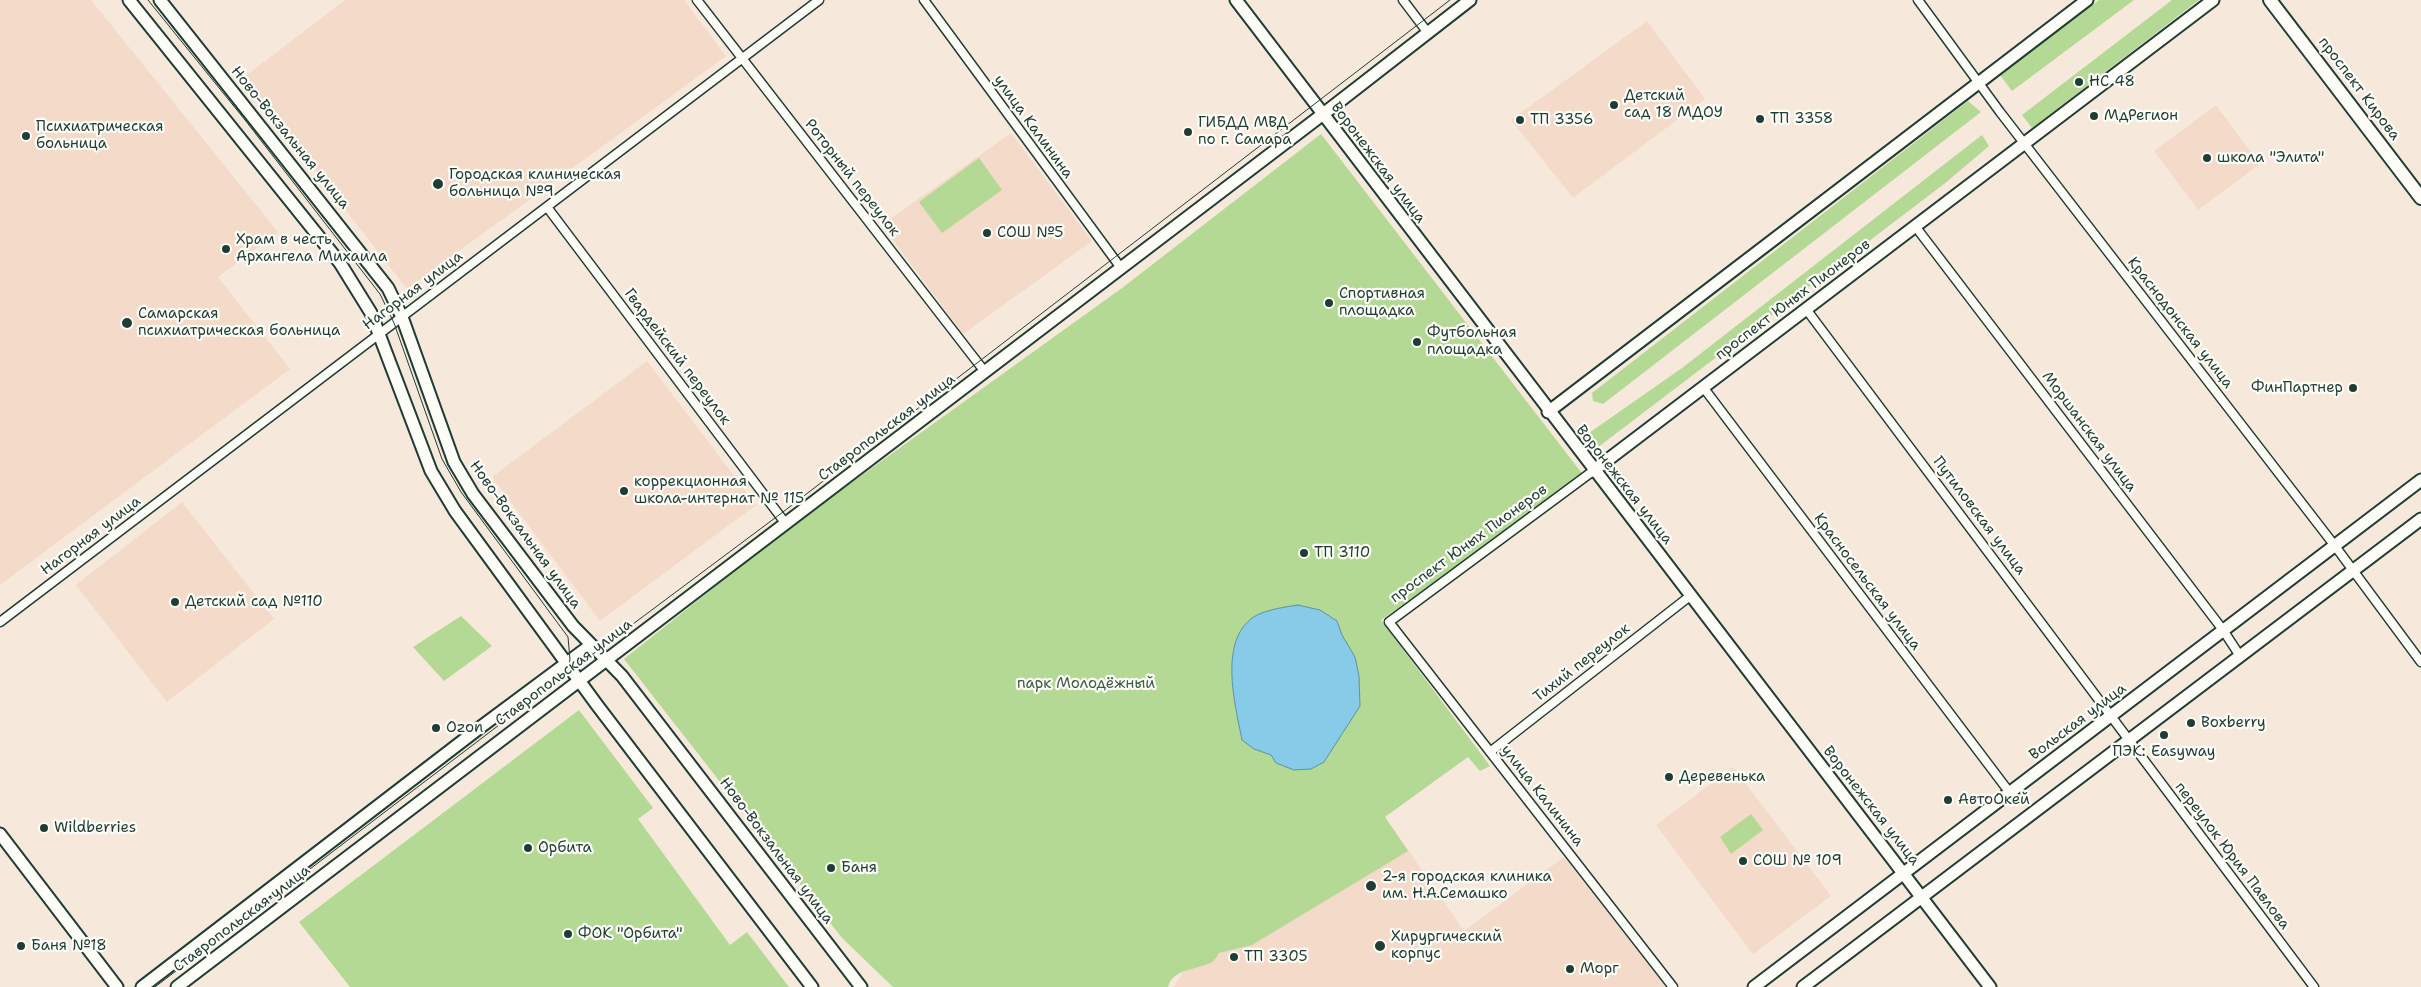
<!DOCTYPE html>
<meta charset="utf-8">
<style>
body{margin:0}
canvas{display:block;background:#f7e8dc}
</style>
<canvas width="2421" height="987"></canvas>
<script>
const g = document.querySelector('canvas').getContext('2d');
g.lineJoin = 'round';
function fill(path, color) { g.fillStyle = color; g.fill(path, 'evenodd'); }
function strokePath(path, color, width, dash) { g.strokeStyle = color; g.lineWidth = width; g.lineCap = dash ? 'butt' : 'round'; g.setLineDash(dash || []); g.stroke(path); }
function drawText(font, color, halo, rows, align = 'center') {
  g.font = font + ' "Shantell Sans",sans-serif'; g.lineWidth = 4.5; g.setLineDash([]); g.textBaseline = 'middle'; g.strokeStyle = halo; g.fillStyle = color; for (const [text, x, y, turn = 0] of rows) {
    g.save(); g.translate(x, y); g.rotate((+turn || 0) * Math.PI / 180); g.textAlign = isNaN(turn) ? turn : align; if (halo) g.strokeText(text, 0, 0); g.fillText(text, 0, 0); g.restore();
  }
}
fill(new Path2D(`
 M0,0H91L278,232L218,277L290,369L0,585Z
 M345,0H684L726,56L407,289L243,78Z
 M1647,21L1705,99L1573,198L1511,120Z
 M2216,105L2260,164L2198,210L2154,151Z
 M1011,133L1092,241L963,334L882,225Z
 M647,361L756,505L600,621L492,477Z
 M182,502L274,619L167,702L76,585Z
 M1733,767L1831,896L1753,954L1656,825Z
 M1393,828L1464,931L1564,857L1666,987H1174L1182,973Z`), '#f3dac9');
fill(new Path2D(`
 M2099,0H2134L2012,91L2000,75Z
 M2172,0H2199L2032,128L2022,115Z
 M1968,101L1981,112L1603,404L1593,401L1592,393Z
 M1321,134L1584,476L1381,620L1490,766L1480,771L1468,757L1385,817L1408,851L1252,945L1219,953C1217,956 1215,960 1212,962C1198,970 1173,968 1168,987H893L842,938L624,659L794,524L1122,288Z
 M1982,135L1989,146L1944,184L1593,451L1586,445L1589,433L1682,368Z
 M979,158L1002,190L942,233L919,202Z
 M461,616L492,646L444,681L413,647Z
 M579,710L653,808L638,819L730,945L747,932L789,987H350L299,922Z
 M1751,814L1763,830L1731,854L1720,837Z`), '#b4d994');
const water = new Path2D(`
 M1298,605L1320,610L1337,621L1342,635L1355,657L1359,676L1360,706L1324,762L1311,769L1294,770L1276,763L1271,755L1254,749L1242,740C1235,704 1217,637 1257,615C1270,609 1285,607 1298,605Z`);
fill(water, '#88cbe9');
strokePath(water, '#5e92a1', 1);
const street = new Path2D(`
 M697,0L985,372
 M924,0L1121,268
 M1403,0L1428,33
 M1918,0L2000,112L2335,546L2421,662
 M547,207L786,524
 M1915,226L2223,630L2240,656
 M1806,309L2314,987
 M1703,387L2010,793
 M1593,471L1389,622L1673,987
 M0,622L819,0
 M1490,752L1690,596`);
const secondary = new Path2D(`
 M129,0L340,263L371,313L431,471L455,511L597,705L812,987
 M160,0L388,288L402,317L454,462L473,494L573,626L622,676L861,987
 M1236,0L1990,987
 M1548,412L2087,0
 M1593,471L2213,0
 M0,834L117,987
 M142,987L482,726L591,645
 M177,987L1331,108L1470,0
 M1754,987L2421,480
 M1803,987L2421,519`);
const primary = new Path2D(`
 M2270,0L2421,198`);
strokePath(street, '#1f3d34', 11);
strokePath(secondary, '#1f3d34', 15);
strokePath(primary, '#1f3d34', 16);
strokePath(street, '#fdfcf7', 8);
strokePath(secondary, '#fdfcf7', 11);
strokePath(primary, '#fdfcf7', 12);
strokePath(new Path2D(`
 M148,0L245,120L380,294L394,323L442,459L461,492L568,637L570,660L565,676
 M155,987L566,674L779,515L1450,0`), '#1f3d34', 1);
for (const [x, y, r, color] of [
 [2079,82,5,"#1f3d34"],
 [1614,105,5,"#1f3d34"],
 [2094,116,5,"#1f3d34"],
 [1760,119,5,"#1f3d34"],
 [1520,120,5,"#1f3d34"],
 [1188,132,5,"#1f3d34"],
 [26,136,5,"#1f3d34"],
 [2207,158,5,"#1f3d34"],
 [438,184,6,"#1f3d34"],
 [987,233,5,"#1f3d34"],
 [226,249,5,"#1f3d34"],
 [1329,303,5,"#1f3d34"],
 [127,323,6,"#1f3d34"],
 [1417,342,5,"#1f3d34"],
 [2353,388,5,"#1f3d34"],
 [624,491,5,"#1f3d34"],
 [1304,553,5,"#1f3d34"],
 [175,602,5,"#1f3d34"],
 [2191,723,5,"#1f3d34"],
 [436,728,5,"#1f3d34"],
 [2164,735,5,"#1f3d34"],
 [1669,777,5,"#1f3d34"],
 [1948,800,5,"#1f3d34"],
 [44,828,5,"#1f3d34"],
 [528,848,5,"#1f3d34"],
 [1743,861,5,"#1f3d34"],
 [831,868,5,"#1f3d34"],
 [1371,886,6,"#1f3d34"],
 [568,934,5,"#1f3d34"],
 [21,946,5,"#1f3d34"],
 [1380,946,6,"#1f3d34"],
 [1234,957,5,"#1f3d34"],
 [1570,969,5,"#1f3d34"]
]) { const dot = new Path2D(); dot.arc(x, y, r, 0, 2 * Math.PI); g.fillStyle = color; g.fill(dot); strokePath(dot, '#fdfcf7', 2); }
drawText('15px', '#1f3d34', '#fdfcf7', [
 ["НС 48",2089,82],
 ["Детский",1624,96],
 ["сад 18 МДОУ",1624,113],
 ["МдРегион",2104,116],
 ["ТП 3358",1770,119],
 ["ТП 3356",1530,120],
 ["ГИБДД МВД",1198,123],
 ["по г. Самара",1198,140],
 ["Психиатрическая",36,127],
 ["больница",36,144],
 ["школа \"Элита\"",2217,158],
 ["Городская клиническая",449,175],
 ["больница №9",449,192],
 ["СОШ №5",997,233],
 ["Храм в честь",236,240],
 ["Архангела Михаила",236,257],
 ["Спортивная",1339,294],
 ["площадка",1339,311],
 ["Самарская",138,314],
 ["психиатрическая больница",138,331],
 ["Футбольная",1427,333],
 ["площадка",1427,350],
 ["ФинПартнер",2343,388,"right"],
 ["коррекционная",634,482],
 ["школа-интернат № 115",634,499],
 ["ТП 3110",1314,553],
 ["Детский сад №110",185,602],
 ["Boxberry",2201,723],
 ["Ozon",446,728],
 ["ПЭК: Easyway",2164,752,"center"],
 ["Деревенька",1679,777],
 ["АвтоОкей",1958,800],
 ["Wildberries",54,828],
 ["Орбита",538,848],
 ["СОШ № 109",1753,861],
 ["Баня",841,868],
 ["2-я городская клиника",1382,877],
 ["им. Н.А.Семашко",1382,894],
 ["ФОК \"Орбита\"",578,934],
 ["Хирургический",1391,937],
 ["корпус",1391,954],
 ["Баня №18",31,946],
 ["ТП 3305",1244,957],
 ["Морг",1580,969]
], 'left');
drawText('15px', '#1f3d34', '#fdfcf7', [
 ["проспект Кирова",2359,89,53],
 ["улица Калинина",1033,127,54],
 ["Ново-Вокзальная улица",290,138,51],
 ["Воронежская улица",1378,163,53],
 ["Роторный переулок",852,178,52],
 ["Нагорная улица",413,291,-37],
 ["проспект Юных Пионеров",1793,300,-37],
 ["Краснодонская улица",2180,323,52],
 ["Гвардейский переулок",677,357,53],
 ["Ставропольская улица",887,428,-37],
 ["Моршанская улица",2089,432,53],
 ["Воронежская улица",1624,485,52],
 ["Путиловская улица",1979,516,53],
 ["Ново-Вокзальная улица",525,535,54],
 ["Нагорная улица",91,536,-37],
 ["проспект Юных Пионеров",1469,544,-36],
 ["Красносельская улица",1867,582,53],
 ["Тихий переулок",1582,663,-38],
 ["Ставропольская улица",564,673,-37],
 ["Вольская улица",2078,722,-37],
 ["улица Калинина",1542,796,52],
 ["Воронежская улица",1871,806,52],
 ["Ново-Вокзальная улица",776,851,53],
 ["переулок Юрия Павлова",2232,856,53],
 ["Ставропольская улица",242,919,-37]
]);
drawText('15px', '#3d5c47', '#fdfcf7', [
 ["парк Молодёжный",1086,684]
]);
</script>
